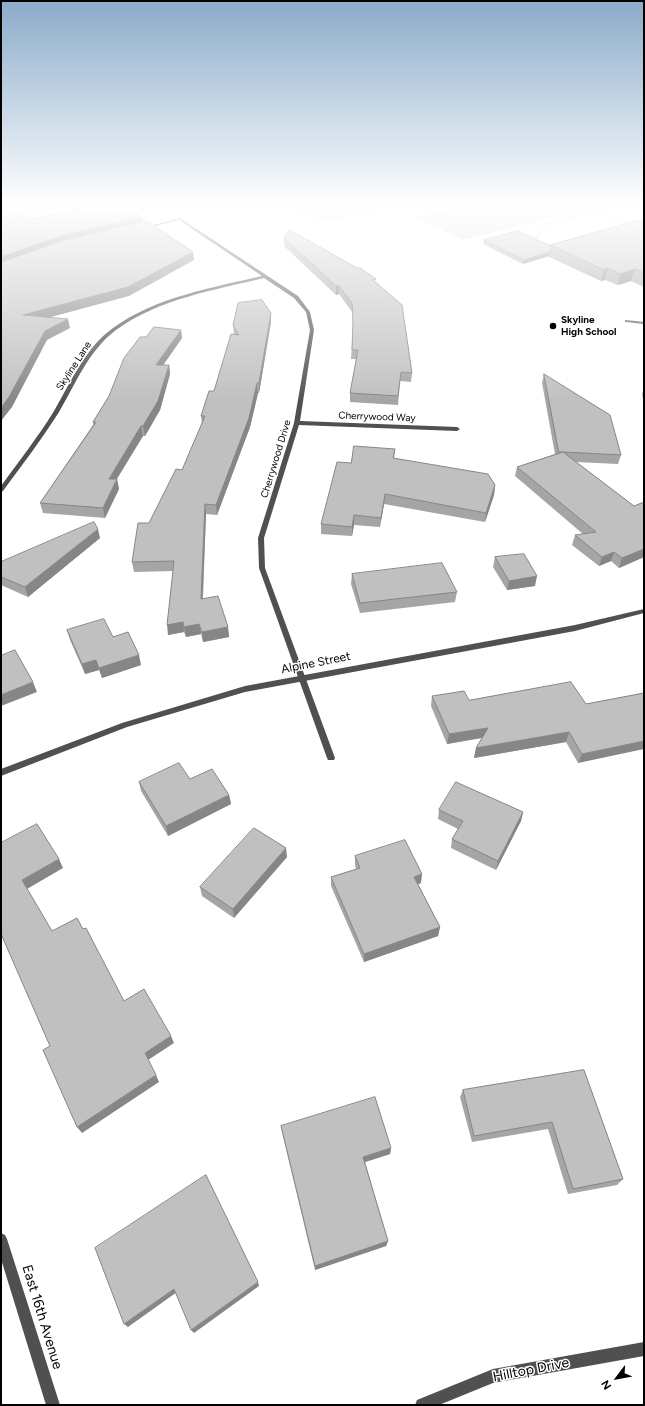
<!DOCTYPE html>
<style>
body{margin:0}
#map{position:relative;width:645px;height:1406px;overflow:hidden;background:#fff;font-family:Figtree,sans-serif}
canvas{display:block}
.frame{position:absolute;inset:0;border:2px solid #000;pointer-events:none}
.north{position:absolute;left:597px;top:1358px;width:40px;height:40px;-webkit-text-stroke:3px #fff;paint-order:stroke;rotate:238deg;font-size:11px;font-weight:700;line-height:16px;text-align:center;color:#000}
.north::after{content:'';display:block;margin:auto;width:14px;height:18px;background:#000;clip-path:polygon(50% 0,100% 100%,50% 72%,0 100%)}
</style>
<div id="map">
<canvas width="645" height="1406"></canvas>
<div class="frame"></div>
<div class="north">N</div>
</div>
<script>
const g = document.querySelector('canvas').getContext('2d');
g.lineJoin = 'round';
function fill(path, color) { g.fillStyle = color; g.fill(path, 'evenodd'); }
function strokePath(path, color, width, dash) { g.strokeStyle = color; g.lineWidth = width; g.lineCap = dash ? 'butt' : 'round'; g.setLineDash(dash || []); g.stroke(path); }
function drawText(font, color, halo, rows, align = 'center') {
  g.font = font + ' Figtree,sans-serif'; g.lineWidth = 3; g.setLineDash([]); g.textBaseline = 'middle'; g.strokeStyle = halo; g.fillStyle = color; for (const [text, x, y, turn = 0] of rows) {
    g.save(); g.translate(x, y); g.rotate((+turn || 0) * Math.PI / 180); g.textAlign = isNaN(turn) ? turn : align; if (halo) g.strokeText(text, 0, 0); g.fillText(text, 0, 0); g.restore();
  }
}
fill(new Path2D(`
 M282,205H397C355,215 322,229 282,205Z
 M464,205H583L589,208L463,240L416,217Z`), '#d7d7d7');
fill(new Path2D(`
 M38,205H48L1,215V213Z`), '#9e9e9e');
strokePath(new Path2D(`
 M136,205L143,211
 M598,211L632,225
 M18,216L67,205
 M537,241L538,234L548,224L616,205`), '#727272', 1.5, [0.5, 1]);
fill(new Path2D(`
 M625,320L644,322V324L627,322H625Z`), '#505050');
fill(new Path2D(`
 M180,218L298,296L310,312L314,330L300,421L457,427L460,429L457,431L299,425L264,538L265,568L335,758L334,760H328L327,758L259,568L258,538L294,423L310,330L306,312L294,298L264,278C214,290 159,299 116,330C89,350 76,383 59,412C42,439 22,465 3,491L1,492V486C19,461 38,437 54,411C71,382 85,348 113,328C156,297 211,288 262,276L179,220L144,229L142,228Z
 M1,1233L5,1235L7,1239L60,1405H46L1,1259Z
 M644,1342V1356L493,1383L439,1405H415L417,1400L493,1369Z`), '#505050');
fill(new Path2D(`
 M644,609V613L575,631L245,692L127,727L1,776V769L122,723L245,686L575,625Z`), '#505050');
fill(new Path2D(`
 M644,219V287L631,281L618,285L605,280L601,281L549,257V256L523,264L483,244L484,240L551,246V245Z
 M284,238L376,282L412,373L411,382L400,381L398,405L350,402V393L356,359H351L353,326L352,312L339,294L336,295L284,246Z
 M271,313V322L259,393H258L250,427L217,515L206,514L203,599L228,627L229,637L203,642L201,634L186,637L184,632L168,635L173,571L134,572L132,562L149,523L182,470L202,424L201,416L214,391L234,335L233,325Z
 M181,330L182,338L163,365H169L170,374L160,410L145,436H143L117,479L119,489L105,518L43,513L40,503L93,425V422L146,337Z
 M544,374L621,455L618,464L576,462L634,506L644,502V557L619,568L611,561L599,566L572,545L575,535L583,534L515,476L517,467L555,454L542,383Z
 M644,387V402L642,395Z
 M395,449L394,458L495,485L494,495L485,522L384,504L380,527L354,525L352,536L321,534V524L351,463Z
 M100,538L28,597L1,585V562Z
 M495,557L535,586L507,590L493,567Z
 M352,574L457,592L455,602L360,613L351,584Z
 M67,630L113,637L141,665L102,678L99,670L85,674L70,640Z
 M644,693L578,763L566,742L474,758L476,748L482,738L447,744L431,706L432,696L469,700L586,704Z
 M139,782L229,795L231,804L168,836L141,791Z
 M439,810L523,812L521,821L496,870L451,848L452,839L458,829L438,819Z
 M355,856L421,883L418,884L440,927L438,936L364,962L331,886V877L356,869L355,865Z
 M287,857L234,918L202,896L200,887Z
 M584,1070L623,1179L617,1185L568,1194L548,1129L472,1142L460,1097L463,1090Z
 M281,1126L391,1148L390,1154L365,1162L388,1241L386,1246L315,1270L282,1132Z`), '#a5a5a5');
fill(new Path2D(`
 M142,217L143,225L1,266V257L61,236Z
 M193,252L194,260L129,296L25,324L23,315Z
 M550,252L549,256L523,264L524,260Z
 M608,268L605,280L601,281L604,270Z
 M635,269L631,281L618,285L620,274Z
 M336,286H339V294L336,295Z
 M271,313V322L259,393V383Z
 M68,319L70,328L47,340L12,407L1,421V408L45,331Z
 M181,330L182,338L157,374L156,365Z
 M169,365L170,374L160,410L145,436L143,426Z
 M257,383L258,393L250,427L217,515L216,505Z
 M141,426L143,436L111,488L109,479Z
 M117,479L119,489L105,518L103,508Z
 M495,485L494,495L485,522L486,513Z
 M385,494L384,504L380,527L381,518Z
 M205,504L206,514L202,609L201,599Z
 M354,515V525L352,536V527Z
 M98,529L100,538L28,597L25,587Z
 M644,549V557L619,568L622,558Z
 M614,552L611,561L599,566L602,557Z
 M537,576L535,586L507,590L509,581Z
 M183,622L184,632L168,635L167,625Z
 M199,624L201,634L186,637L184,627Z
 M228,627L229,637L203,642L202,632Z
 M139,655L141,665L102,678L99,668Z
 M96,660L99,670L85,674L82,664Z
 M33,682L37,692L1,706V695Z
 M488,728L486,737L447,744L449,734Z
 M569,732L566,742L474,758L476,748Z
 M644,741V749L578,763L582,754Z
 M229,795L231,804L168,836L166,826Z
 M523,812L521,821L496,870L498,861Z
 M286,848L287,857L234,918L233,909Z
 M59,859L63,868L27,889L22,880Z
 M422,874L421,883L413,886L414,877Z
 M440,927L438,936L364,962V954Z
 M171,1036L174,1043L148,1060L145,1053Z
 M156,1075L159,1082L82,1133L77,1127Z
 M391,1148L390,1154L362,1163L363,1157Z
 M388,1241L386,1246L315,1270V1266Z
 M258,1282L259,1286L194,1333L191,1330Z
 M174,1289L177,1292L128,1327L124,1324Z`), '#868686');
const building = new Path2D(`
 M93,205H124L142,217L61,236L1,257V207L30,219Z
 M644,219V273L635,269L620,274L608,268L604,270L551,245Z
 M147,221L193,252L128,287L23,315L68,319L45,331L9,397L1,408V262L64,240Z
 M290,230L357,268H360L376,279L373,280L402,305L412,373L401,372L398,396L350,393L358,350H352L353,319L352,303L339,286H336L284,238Z
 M518,231L551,246L550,252L524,260L484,240Z
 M262,300L271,313L259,383H257L249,418L216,505L205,504L201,599L218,596L228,627L202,632L199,624L184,627L183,622L167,625L174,561L132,562L138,523H149L176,469L182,470L205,416H201L209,391H214L231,334L239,335L233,325L238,303Z
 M154,327L181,330L156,365H169L158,401L143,426H141L109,479H117L103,508L40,503L96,422H93L109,396L124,358L140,337H146Z
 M544,374L610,415L621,455L563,452L634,506L644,502V549L622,558L614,552L602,557L575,535L596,532L517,467L563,452H559Z
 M354,446L395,449L393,458L488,474L495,485L486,513L385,494L381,518L354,515L352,527L321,524L337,462L351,463Z
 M94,522L98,529L25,587L1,577V562Z
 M524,554L537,576L509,581L495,557Z
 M442,563L457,592L360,603L352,574Z
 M104,619L113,637L128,632L139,655L99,668L96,660L82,664L67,630Z
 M15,650L33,682L1,695V656Z
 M571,682L586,704L644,693V741L582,754L569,732L476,748L488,728L449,734L432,696L464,691L469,700Z
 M179,763L190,779L212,769L229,795L166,826L139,782Z
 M456,782L523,812L498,861L452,839L463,821L439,810Z
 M37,824L59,859L22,880L52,931L77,918L83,929L86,928L124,1001L144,989L171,1036L145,1053L156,1075L77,1127L43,1050L50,1046L1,934V843Z
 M254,828L286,848L233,909L200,887Z
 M405,840L422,874L414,877L440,927L364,954L331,877L360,868L355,856Z
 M584,1070L623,1179L573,1189L552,1122L474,1136L463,1090Z
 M375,1097L391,1148L363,1157L388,1241L315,1266L281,1126Z
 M206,1175L258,1282L191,1330L174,1289L124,1324L95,1248Z`);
fill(building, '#c0c0c0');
strokePath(building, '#868686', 1);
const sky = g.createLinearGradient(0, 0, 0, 402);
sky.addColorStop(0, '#8aabca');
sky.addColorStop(0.51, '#fff');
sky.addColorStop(1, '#ffffff00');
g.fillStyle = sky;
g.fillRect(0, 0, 645, 402);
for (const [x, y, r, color] of [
 [553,326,4,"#000"]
]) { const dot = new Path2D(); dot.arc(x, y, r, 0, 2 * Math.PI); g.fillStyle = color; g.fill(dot); strokePath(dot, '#fff', 1.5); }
drawText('bold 10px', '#000', '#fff', [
 ["Skyline",561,320],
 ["High School",561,332]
], 'left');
drawText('10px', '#000', '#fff', [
 ["Skyline Lane",74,366,-57],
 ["Cherrywood Way",377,417,2],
 ["Cherrywood Drive",276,459,-73]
]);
drawText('12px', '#000', '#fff', [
 ["Alpine Street",316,663,-11]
]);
drawText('14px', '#000', '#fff', [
 ["East 16th Avenue",42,1317,73],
 ["Hilltop Drive",531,1370,-11]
]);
</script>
